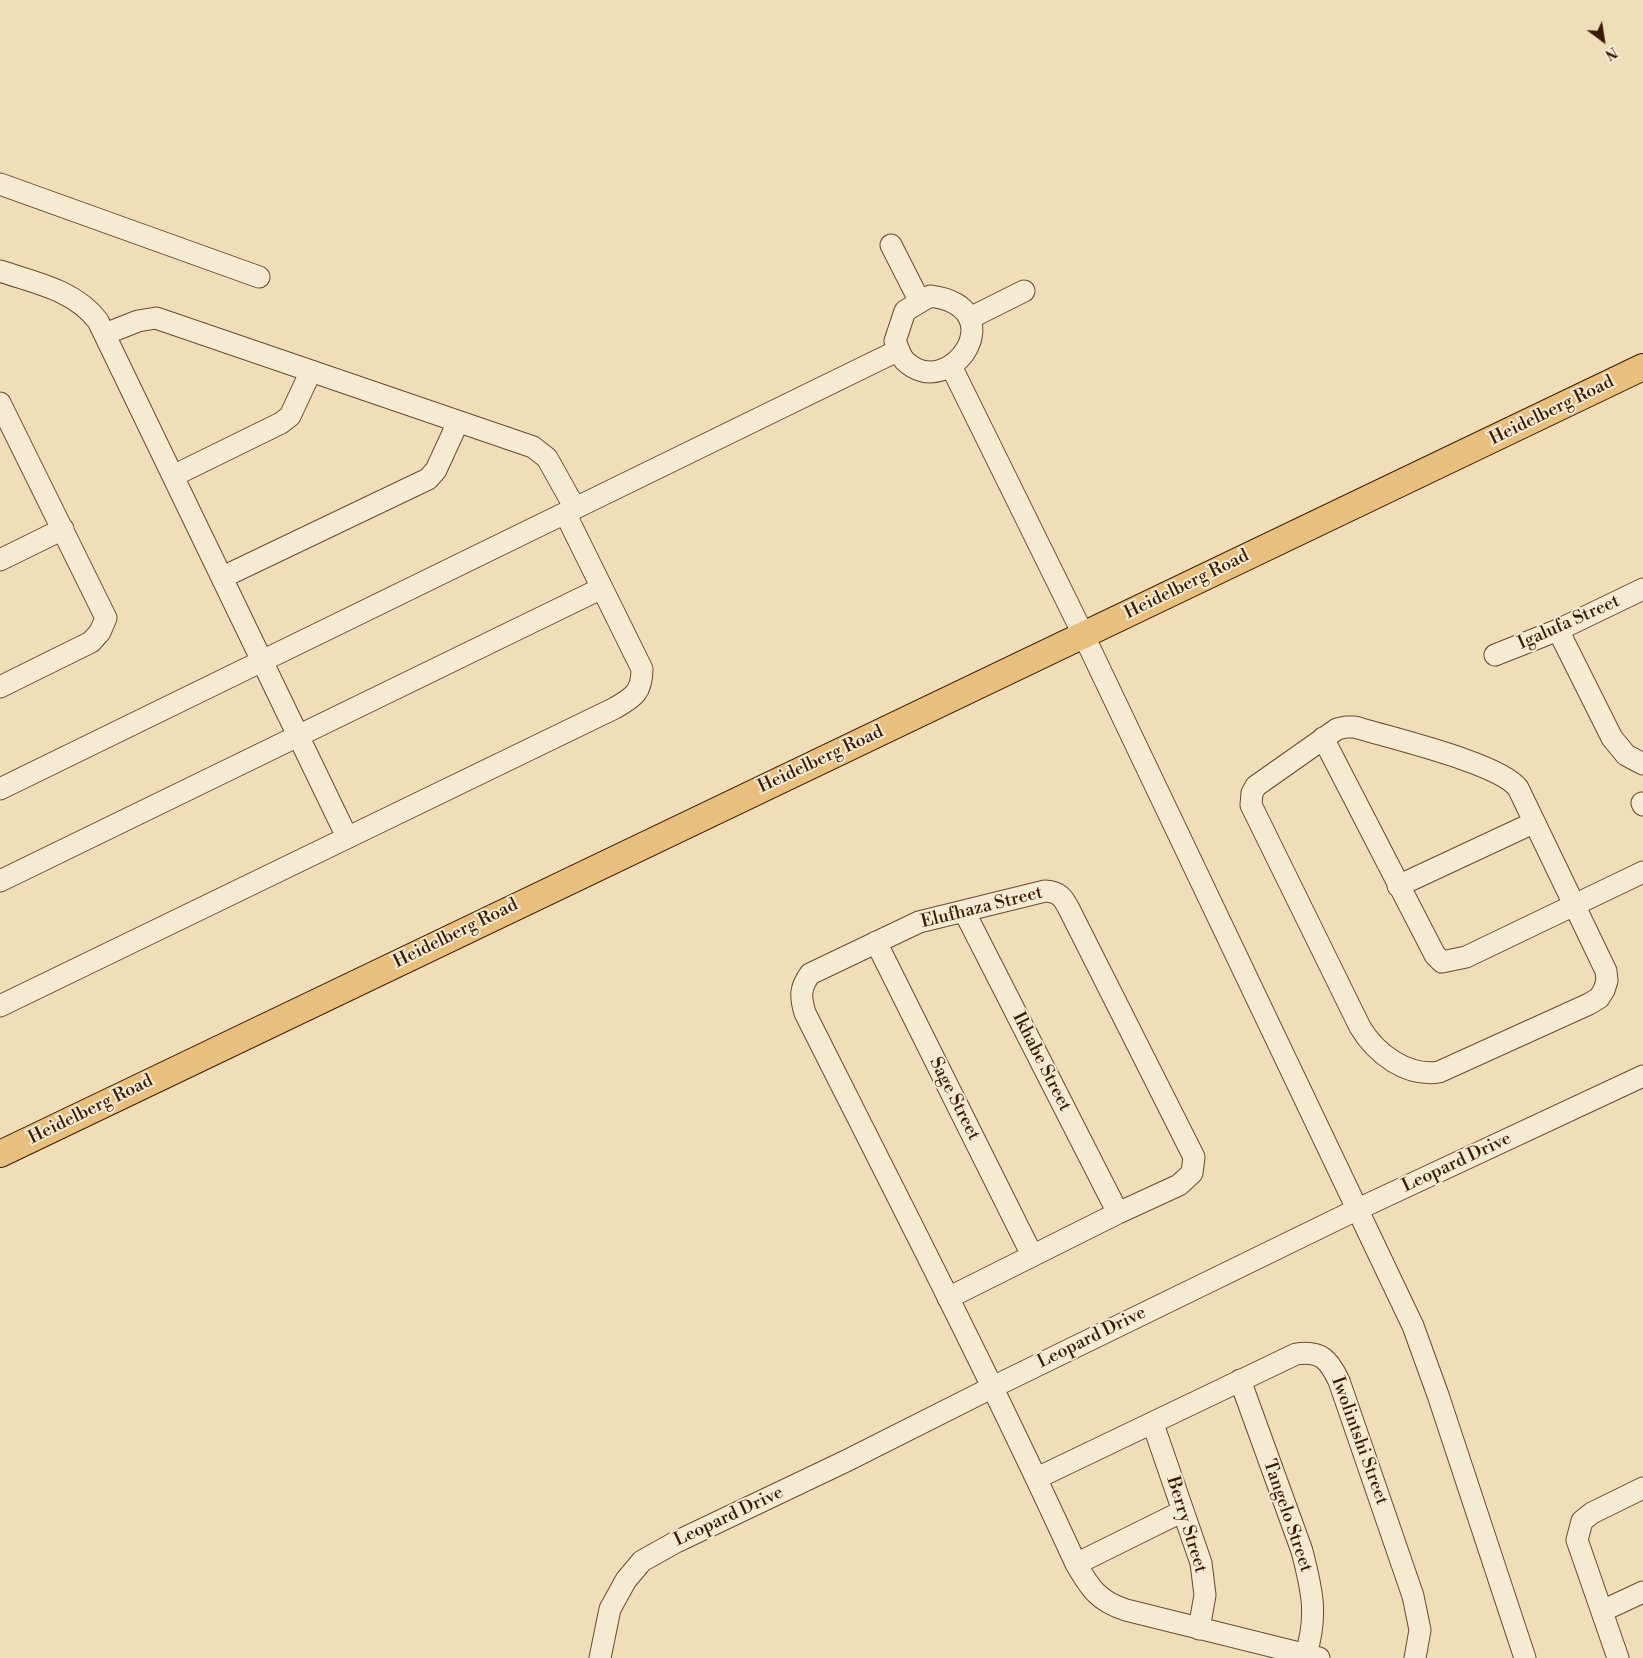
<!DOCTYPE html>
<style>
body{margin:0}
#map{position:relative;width:1643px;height:1658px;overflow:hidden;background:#f0deb9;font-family:"Libre Bodoni",serif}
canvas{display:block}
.north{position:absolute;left:1578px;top:15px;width:50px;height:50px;-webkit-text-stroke:4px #f5ead2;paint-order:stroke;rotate:149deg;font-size:14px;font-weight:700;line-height:20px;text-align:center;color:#391a03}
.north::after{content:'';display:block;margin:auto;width:18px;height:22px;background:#391a03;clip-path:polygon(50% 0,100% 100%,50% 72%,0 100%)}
</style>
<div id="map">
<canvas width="1643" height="1658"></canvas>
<div class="north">N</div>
</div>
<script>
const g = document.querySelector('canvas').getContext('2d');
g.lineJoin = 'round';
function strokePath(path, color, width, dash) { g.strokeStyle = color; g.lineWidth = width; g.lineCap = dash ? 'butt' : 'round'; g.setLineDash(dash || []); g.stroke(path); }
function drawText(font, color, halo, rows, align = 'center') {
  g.font = font + ' "Libre Bodoni",serif'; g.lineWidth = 4; g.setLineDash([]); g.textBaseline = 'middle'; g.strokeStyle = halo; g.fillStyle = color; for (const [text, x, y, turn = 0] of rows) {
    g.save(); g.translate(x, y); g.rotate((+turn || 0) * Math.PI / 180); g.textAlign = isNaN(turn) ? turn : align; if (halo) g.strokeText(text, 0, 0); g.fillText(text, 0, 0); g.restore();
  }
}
const minor = new Path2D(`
 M0,184L259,277
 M891,245L920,302
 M0,271C35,283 75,290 98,321L347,837
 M930,296C1016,307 950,404 905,361C900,356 898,347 895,341L905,311Z
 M970,318L1024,291
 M105,334L138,321L156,318L533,447L547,458L575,508
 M951,366L1083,634L1413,1326L1438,1395L1525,1658
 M0,403L106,618L100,632L91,642L0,687
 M173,476L281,423L290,416L311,371
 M0,560L63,529
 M223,577L428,479L436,470L458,422
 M1558,630L1612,738L1626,755L1643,764
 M1495,655L1558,630L1643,589
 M1346,727H1355C1390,738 1499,763 1518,788L1606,971L1607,981L1604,990L1599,998L1589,1004L1439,1072C1407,1077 1376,1054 1360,1027L1251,805L1252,793L1256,786L1337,729Z
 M1323,738L1435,955L1442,962L1466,957L1643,872
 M0,789L899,350
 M1642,803L1643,805
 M0,881L602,588
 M1398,886L1533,823
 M964,911L1118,1213
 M876,942L1032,1255
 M0,1006L615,708C634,697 642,692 642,669L565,513
 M948,1298L1118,1213L1179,1185L1192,1173L1194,1157L1069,909C1063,897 1059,892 1045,891L919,922L810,974C800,988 800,996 805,1013C897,1196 991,1378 1076,1564C1090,1588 1098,1601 1126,1610L1319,1658
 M1240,1380L1302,1551C1312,1590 1318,1615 1306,1654
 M1153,1424L1201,1563L1205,1595L1199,1629
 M1037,1478L1296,1354C1321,1350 1329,1360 1339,1381L1413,1596L1420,1630L1415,1658
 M1076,1564L1183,1511
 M1602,1611L1643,1592
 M600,1658L610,1609L626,1580L642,1561L676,1542L846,1461L993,1387L1356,1210L1643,1076
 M1618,1658L1577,1540L1582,1521L1592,1513L1643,1488`);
const major = new Path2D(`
 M0,1154L1643,367`);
strokePath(minor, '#674b30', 23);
strokePath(major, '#391a03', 28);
strokePath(minor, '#f5ead2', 21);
strokePath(major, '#e8bf7c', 26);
drawText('18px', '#391a03', '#f5ead2', [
 ["Heidelberg Road",1552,411,-26],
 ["Heidelberg Road",1187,585,-26],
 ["Igalufa Street",1569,623,-24],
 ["Heidelberg Road",821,760,-25],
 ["Elufhaza Street",982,908,-14],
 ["Heidelberg Road",456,934,-26],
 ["Ikhabe Street",1041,1062,63],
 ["Sage Street",954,1099,63],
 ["Heidelberg Road",91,1110,-26],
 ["Leopard Drive",1457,1163,-25],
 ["Leopard Drive",1092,1338,-26],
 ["Iwolintshi Street",1359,1441,70],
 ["Tangelo Street",1287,1516,71],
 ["Leopard Drive",729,1517,-25],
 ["Berry Street",1186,1525,73]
]);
</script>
